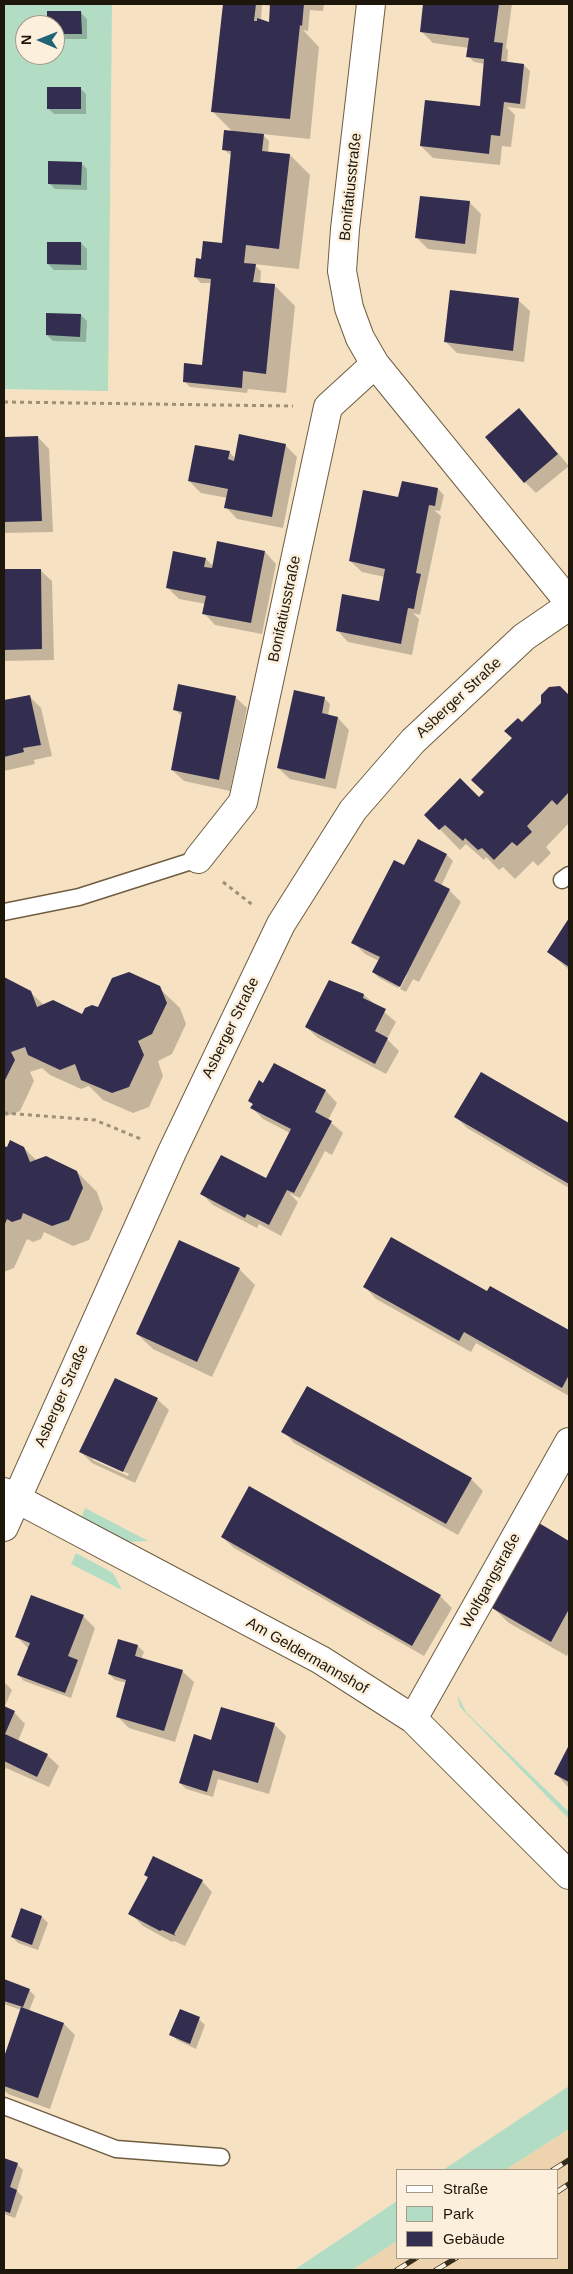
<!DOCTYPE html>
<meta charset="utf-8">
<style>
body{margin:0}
#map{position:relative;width:573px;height:2274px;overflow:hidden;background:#f6e2c2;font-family:Helvetica,sans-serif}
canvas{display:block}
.frame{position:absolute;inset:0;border:5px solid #1d160a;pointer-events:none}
.legend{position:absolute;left:396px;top:2169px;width:162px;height:90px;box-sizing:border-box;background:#fcf0dd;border:1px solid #a39989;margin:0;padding:6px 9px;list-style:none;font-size:15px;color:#1d160a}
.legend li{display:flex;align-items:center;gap:10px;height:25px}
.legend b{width:25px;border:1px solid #a39989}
.north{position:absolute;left:15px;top:15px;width:50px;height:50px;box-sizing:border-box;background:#fcf0dd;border:1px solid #a39989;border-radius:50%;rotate:271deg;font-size:14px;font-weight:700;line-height:20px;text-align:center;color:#1d160a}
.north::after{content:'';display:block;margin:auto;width:18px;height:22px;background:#236378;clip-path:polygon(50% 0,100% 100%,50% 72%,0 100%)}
</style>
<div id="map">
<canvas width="573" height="2274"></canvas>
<div class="frame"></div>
<ul class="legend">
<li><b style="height:6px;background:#fff"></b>Straße</li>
<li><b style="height:14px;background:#b2dcc4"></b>Park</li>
<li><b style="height:14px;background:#332e50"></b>Gebäude</li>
</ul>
<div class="north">N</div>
</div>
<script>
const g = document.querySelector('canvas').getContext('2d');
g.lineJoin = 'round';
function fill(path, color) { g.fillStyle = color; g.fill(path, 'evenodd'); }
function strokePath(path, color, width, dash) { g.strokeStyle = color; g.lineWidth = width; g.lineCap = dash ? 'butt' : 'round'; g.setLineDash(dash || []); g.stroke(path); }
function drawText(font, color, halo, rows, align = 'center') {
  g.font = font + ' Helvetica,sans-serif'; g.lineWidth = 5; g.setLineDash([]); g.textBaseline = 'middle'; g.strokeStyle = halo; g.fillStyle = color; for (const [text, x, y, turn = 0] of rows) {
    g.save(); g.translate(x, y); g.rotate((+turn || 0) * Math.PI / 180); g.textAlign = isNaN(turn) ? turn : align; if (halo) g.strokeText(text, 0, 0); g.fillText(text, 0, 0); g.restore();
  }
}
fill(new Path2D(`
 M569,2129V2270H352L397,2241V2258H557V2170H505Z`), '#edd4ae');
fill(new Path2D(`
 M4,4H112L108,391L4,389ZM25,25H55V55H25Z
 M85,1508L148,1541L126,1542L81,1519Z
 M76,1553L113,1573L122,1590L71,1564Z
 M457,1694L466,1712L569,1812V1819L460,1707Z
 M569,2086V2129L505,2170H443Z
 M397,2201V2241L352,2270H294Z`), '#b2dcc4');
fill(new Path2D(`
 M224,4H324L323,11L310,10L308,31L303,30L319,47L310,139L262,134L269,141L268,153L290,155L310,175L299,269L253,264L261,271L260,284L275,286L295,306L286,393L248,389L247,393L190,387L184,381L202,367L211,283H201L195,277L202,260L223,244L232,156L223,149L233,132L212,111ZM262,5L272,6V24L261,19Z
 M425,4H512L506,48L508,50L507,63L524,65L530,71L525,109L507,107L515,115L511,147L502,146L500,165L433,158L421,146L481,108L485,64L474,62L468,56L469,48L433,43L421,31Z
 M81,13L87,19V39H55V25H48Z
 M80,88L86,94V114H54L48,108Z
 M81,163L87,169V190L55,189L49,183Z
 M469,202L481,214L476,254L428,249L417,238Z
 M81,243L87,249V270H54L48,264Z
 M518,300L530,311L524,362L457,353L446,342Z
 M81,315L87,321L86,342L53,341L47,335Z
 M519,409L569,466L536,493L525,482Z
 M38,437L49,449L53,532L4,533V438Z
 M285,445L297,457L283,528L237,519L226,507L228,498L201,493L189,481L229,452L236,459Z
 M438,489L444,495L440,511L434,510L441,516L420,615L413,613L419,619L412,655L348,642L337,630L380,602L385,577L362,572L350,561L402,500Z
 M265,552L276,564L262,634L215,625L204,613L206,604L179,599L167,587L174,553L206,559L214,567Z
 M40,570L52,581L54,660L4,661V571Z
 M559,688L569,696V823L546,847L551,853L538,866L533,861L515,879L503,867L499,870L486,857L484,860L466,844L460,850L426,815L479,799L485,792L522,724Z
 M29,696L41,708L52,756L34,760L35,764L4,771V702Z
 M235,697L247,708L230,791L184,781L172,770L183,717L174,709Z
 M324,698L330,704L328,716L338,718L349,730L336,789L290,779L278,768Z
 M418,840L447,855L453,861L441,886L449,890L461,902L419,982L413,979L406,992L400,989L407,975H404L398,988L379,978L373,972L379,961L365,954L353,942L409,870Z
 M569,920V970L549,952Z
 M4,979L30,992L44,1005L83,1016L159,988L180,1008L186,1024L172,1054L158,1061L163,1076L149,1107L133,1113L103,1100L89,1086L81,1089L50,1075L42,1068L30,1072L34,1081L20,1111L4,1117Z
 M330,982L364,995L396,1022L387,1039L399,1051L386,1074L318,1038L306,1027Z
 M274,1065L326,1091L337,1103L328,1120L343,1133L332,1155L325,1151L300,1198L289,1193L298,1202L281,1236L259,1224L257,1228L213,1205L202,1194L266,1180L290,1133L263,1119L252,1108L254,1105L250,1101L264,1084Z
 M482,1073L569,1124V1188L467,1128L456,1117Z
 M4,1147L8,1149L24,1148L37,1161L77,1172L97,1192L103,1209L89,1240L73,1246L44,1232L41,1239L33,1242L27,1239L14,1268L4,1272Z
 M239,1269L255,1285L212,1377L153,1349L137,1334Z
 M365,1287L488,1293L491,1287L569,1332V1396L476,1343L471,1352L376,1299Z
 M157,1399L169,1410L135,1483L92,1463L81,1452ZM93,1457L129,1474L128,1476L93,1460Z
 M283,1431L471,1479L483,1491L458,1535L294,1443Z
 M540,1525L569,1542V1651L567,1656L509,1623L493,1608Z
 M222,1537L440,1596L452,1608L424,1656L234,1548Z
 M83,1616L95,1628L71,1698L24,1681L18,1675L29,1649L17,1637Z
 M138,1646L144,1652L141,1659L182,1671L194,1682L175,1742L129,1728L117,1716L127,1683L115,1680L109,1674Z
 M4,1682L12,1690L4,1708L14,1712L25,1724L18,1741L47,1755L59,1766L49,1787L6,1768L4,1772Z
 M274,1724L286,1736L269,1794L218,1779L213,1797L186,1789L180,1783L210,1741Z
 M569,1748V1788L556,1774Z
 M145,1875L201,1880L212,1892L185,1946L174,1941L172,1942L143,1926L131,1914L149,1879Z
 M21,1910L42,1917L48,1923L38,1950L18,1943L12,1937Z
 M4,1980L29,1990L35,1996L29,2011L64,2024L75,2035L50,2109L8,2094L4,2090V2061L21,2010L4,2004Z
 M199,2019L205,2025L196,2049L177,2040L171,2034Z
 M4,2159L17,2164L23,2170L17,2191L23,2197L15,2218L4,2214Z`), '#0003');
fill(new Path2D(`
 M223,4H256L254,21H257V18L269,22L270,4H304L302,26L300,25L290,119L211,112Z
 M423,4H499L494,42L503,43L501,61L524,64L520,104L504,102L500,136L491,135L489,154L420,146L425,100L480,106L484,59L466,57L469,38L420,32Z
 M47,11H81L82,34H55V25H47Z
 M47,87H81V109H47Z
 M224,130L264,134L262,151L290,154L279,249L246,245L244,263L256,264L253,282L275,284L266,374L243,371L242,388L183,382L184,363L202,365L211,279L194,277L196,258L201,259L203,241L222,243L231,151L222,150Z
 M48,161L82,162L81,185L48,184Z
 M420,196L470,201L465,244L415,238Z
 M47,242H81V265L47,264Z
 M450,290L519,298L513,351L444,342Z
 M46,313L81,314L80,337L46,335Z
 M519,408L558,454L524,483L485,437Z
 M239,434L286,444L272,517L224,508L228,489L188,481L195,445L230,451L228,459L234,461Z
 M38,436L42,521L4,522V437Z
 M402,481L438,488L435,506L429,505L416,573L421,574L417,592L414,609L408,608L401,644L336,631L342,594L379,601L385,569L349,561L363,490L398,497Z
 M217,541L265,551L251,623L202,614L206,596L166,588L173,551L206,558L204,567L212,568Z
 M4,569H41L42,649L4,650Z
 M178,684L236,696L219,780L171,770L182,712L173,710Z
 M560,686L569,695V792L557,805L552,800L527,826L532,832L517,846L512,842L494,860L482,848L478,850L465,838L463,841L445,825L439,830L424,815L460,778L479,797L484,792L471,780L512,738L504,731L518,718L522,722L541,703V695L549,687Z
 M294,690L325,697L322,713L338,717L325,779L277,768Z
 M30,695L41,745L23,748L24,752L4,757V700Z
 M418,839L447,854L434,881L450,889L400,987L372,972L380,957L351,943L394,860L404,865Z
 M569,918V967L547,952Z
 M129,972L160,986L167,1003L152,1034L138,1041L144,1055L129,1087L112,1093L81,1080L75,1064L60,1070L28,1055L25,1047L11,1052L15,1060L4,1082V977L31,991L37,1007L53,1000L82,1014L85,1008L92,1005L98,1007L112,978Z
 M329,980L364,994L363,998L386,1009L375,1031L388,1038L375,1064L305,1027Z
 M274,1063L326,1090L315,1112L332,1121L294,1193L287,1190L269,1225L247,1214L245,1218L200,1194L221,1155L266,1178L291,1129L250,1108L253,1104L248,1101L259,1080L263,1083Z
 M481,1072L569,1123V1184L454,1117Z
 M10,1140L24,1147L30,1162L46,1156L77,1171L83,1188L69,1220L52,1226L23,1213L21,1219L12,1222L7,1219L4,1226V1146L7,1147Z
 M391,1237L487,1291L490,1286L569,1330V1375L562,1388L464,1332L459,1341L363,1287Z
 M179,1240L240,1268L197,1362L136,1334Z
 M115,1378L158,1398L123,1472L79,1452Z
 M307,1386L472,1478L446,1524L281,1432Z
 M249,1486L441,1595L412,1646L221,1537Z
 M539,1523L569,1541V1609L551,1642L492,1608Z
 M31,1595L84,1615L68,1656L78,1660L65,1693L17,1675L30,1643L15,1637Z
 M118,1639L138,1645L135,1656L183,1670L164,1731L116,1717L126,1680L108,1674Z
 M4,1706L15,1711L5,1734L48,1754L37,1777L4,1761Z
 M221,1707L275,1723L258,1783L213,1770L207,1792L179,1783L194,1734L211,1740Z
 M569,1745V1782L554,1774Z
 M153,1856L203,1880L174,1934L176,1936L162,1930L160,1931L128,1914L148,1877L144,1875Z
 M21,1908L42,1916L32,1945L11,1937Z
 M4,1979L30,1989L23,2007L4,2001Z
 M21,2007L64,2023L38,2098L4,2086V2057Z
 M180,2009L200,2017L190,2044L169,2035Z
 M4,2158L18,2163L10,2187L17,2190L10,2213L4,2211Z`), '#332e50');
const service = new Path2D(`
 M562,880L569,875
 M4,912L79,897L198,859
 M4,2106L116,2149L221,2157`);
const minor = new Path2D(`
 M371,4L345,229L342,271L349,308L360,338L375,364L569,602
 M198,859L243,802L328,407L375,364
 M4,1492L321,1660L413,1719L569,1875
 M4,1527L172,1152L281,924L353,810L413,741L524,637L569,606
 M413,1719L569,1442`);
strokePath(service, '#6f5d42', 19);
strokePath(minor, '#6f5d42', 30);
strokePath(new Path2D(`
 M4,402L293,406
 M223,882L254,906
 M4,1113L95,1120L141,1139`), '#9e8f77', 3, [4, 4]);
strokePath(service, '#fff', 16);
strokePath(minor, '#fff', 28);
const rail = new Path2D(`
 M553,2170L569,2160
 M557,2192L569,2184
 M397,2270L416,2258
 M436,2270L456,2258`);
strokePath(rail, '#372e20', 5.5);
strokePath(rail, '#fcf0dd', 4, [11]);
drawText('15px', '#1d160a', '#fcf0dd', [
 ["Bonifatiusstraße",351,187,-84],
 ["Bonifatiusstraße",285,609,-78],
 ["Asberger Straße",459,698,-43],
 ["Asberger Straße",231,1028,-64],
 ["Asberger Straße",62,1396,-66],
 ["Wolfgangstraße",491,1581,-61],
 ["Am Geldermannshof",307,1656,30]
]);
</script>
